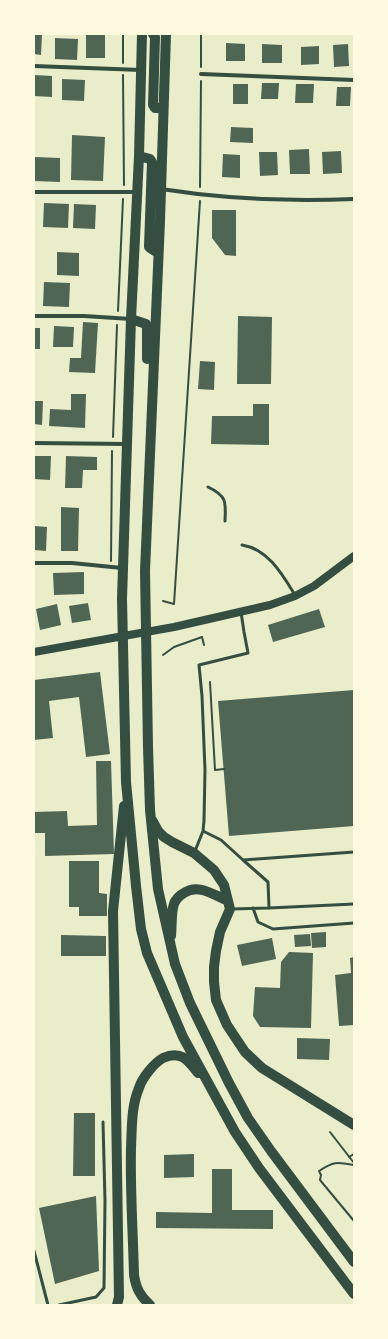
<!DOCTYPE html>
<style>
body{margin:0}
#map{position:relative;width:388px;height:1339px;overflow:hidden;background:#e9edc9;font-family:Roboto,sans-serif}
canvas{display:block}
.frame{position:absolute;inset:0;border:35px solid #fefae0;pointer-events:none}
</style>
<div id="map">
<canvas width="388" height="1339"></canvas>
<div class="frame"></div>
</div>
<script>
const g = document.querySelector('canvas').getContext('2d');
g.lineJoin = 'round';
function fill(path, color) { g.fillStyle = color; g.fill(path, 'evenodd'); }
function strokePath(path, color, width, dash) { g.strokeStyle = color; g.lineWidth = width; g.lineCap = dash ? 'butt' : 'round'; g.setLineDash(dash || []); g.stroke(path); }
fill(new Path2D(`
 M34,34H42L41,55L34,54Z
 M86,34H105V58H86Z
 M55,38L78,39L77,60L55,59Z
 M226,43L245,44V61H226Z
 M262,44L282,45V63H262Z
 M348,44L349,66L334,67L333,45Z
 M319,46V64L301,65V47Z
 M34,75L52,76V97L34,96Z
 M62,79L85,80L84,101L62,100Z
 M262,83H279L278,99H261Z
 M233,84H248V104H233Z
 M296,84H314L313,103H295Z
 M337,87H351L350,106H336Z
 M231,127L253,128V143L230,142Z
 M72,135L105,137L103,181L71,180Z
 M309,149L310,174H290L289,150Z
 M341,151L342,173L323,174L322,152Z
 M259,152H277L278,175L260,176Z
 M223,154L240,155V178L222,177Z
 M35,157L60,158V182L34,181Z
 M44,203L69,204L68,228L43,227Z
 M74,204L96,205L95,229L73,228Z
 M212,210H236V256L225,255L212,238Z
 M57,252L79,253V276L57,275Z
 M44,282L70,283L69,307L43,306Z
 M238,316L272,317L271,384H237Z
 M83,322L98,323L95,373L69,372L70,358H81Z
 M54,326L74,327L73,347H53Z
 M34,328H40V349H34Z
 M200,361L215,362L214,390L198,389Z
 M71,394H86L85,428L49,426L50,409L71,410Z
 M34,401H43L42,425L34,424Z
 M253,404H269V445L211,444L212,416H253Z
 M34,456H51L50,480L34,479Z
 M66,456L97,457V470H83L82,488H65Z
 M61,507L79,508L78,551H61Z
 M34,526L47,527L46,551L34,550Z
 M84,572V594L54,595L53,573Z
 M88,603L91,620L72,623L69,606Z
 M57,604L61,625L40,630L36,609Z
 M319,609L325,627L273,642L268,625Z
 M100,672L110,754L86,757L79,697L49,701L53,738L34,740V680Z
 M354,690V826L229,836L218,701Z
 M96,761H111L114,854L45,856V833H34V812L67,811L68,826L97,825Z
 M69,861H99V893L107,894V916H79V907H69Z
 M326,932V947L312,948L311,933Z
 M310,934L311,946L295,947L294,935Z
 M61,935L106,936V956H61Z
 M272,938L276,959L242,966L237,945Z
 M289,952L313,953L311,1028L260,1027L253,1016L255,987L280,988L281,962Z
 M354,957V1025L339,1026L335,975L351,973L350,958Z
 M297,1038L330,1039L329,1060L297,1059Z
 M74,1113H95V1176H73Z
 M194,1154V1177L164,1178V1155Z
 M212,1169H232V1210H273V1229L156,1228V1212L212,1213Z
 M96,1196L99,1271L55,1284L39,1208Z`), '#4f6655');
strokePath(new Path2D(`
 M123,34V63
 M201,67V34
 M123,75L124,185
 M200,187L201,81
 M118,311L123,199
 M113,437L117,325
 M111,561L112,451
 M163,601L174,604L200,201
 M163,655L174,647L202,637L204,645
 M210,682L215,770
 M215,770L224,769
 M330,1132L354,1163
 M349,1157L354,1154
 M354,1165C337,1162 334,1161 319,1171L321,1175L320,1180L354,1221`), '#344e41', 2);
strokePath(new Path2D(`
 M208,487C227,496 226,502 225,521
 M242,545C268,549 282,574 295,595
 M203,831L221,840L243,860L354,852
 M195,851L203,831L204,821L205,770L202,696L199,665L248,653L244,632L241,612
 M243,860L268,882L269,908L354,904
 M253,908L258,922L273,929L354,923
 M231,909L269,908
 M34,1251L48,1305
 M59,1305L96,1297L104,1288L105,1201L103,1122`), '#344e41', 3);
strokePath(new Path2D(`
 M34,66L141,70
 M201,74L354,80
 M161,189C225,199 290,202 354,199
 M34,192H137
 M34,316H84L131,319
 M34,443L127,444
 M34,563H72L122,568`), '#344e41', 4);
strokePath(new Path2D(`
 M34,652L174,627L270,605L295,596L314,586L354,556`), '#344e41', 8);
strokePath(new Path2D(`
 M142,34L139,156L131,319L122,599L126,782L136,886L141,929L147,953L183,1037L235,1132L259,1168L354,1294
 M153,34L155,37L153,105L155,108H163
 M166,34L160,221L145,571L148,747L150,810L158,889L175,964L190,1003L229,1083L248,1118L271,1151L354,1262
 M139,156L150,159L152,162L149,247L158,253
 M131,319L146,324L147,328V359
 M152,820L158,831L164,837L172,842L194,853L214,870L224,885L230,909L220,932L216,951L214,967V982L216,1000L227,1025L245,1052L262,1068L354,1125
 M171,936C172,927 171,912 174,904C175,900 180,895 184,893C198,883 214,895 228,901
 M117,1305L119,1297L113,911L124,806
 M150,1305C140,1296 136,1288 134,1275C133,1233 130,1190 131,1148C132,1128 131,1107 139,1088C142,1078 154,1063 163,1058C181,1050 188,1060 198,1073`), '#344e41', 10);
</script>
